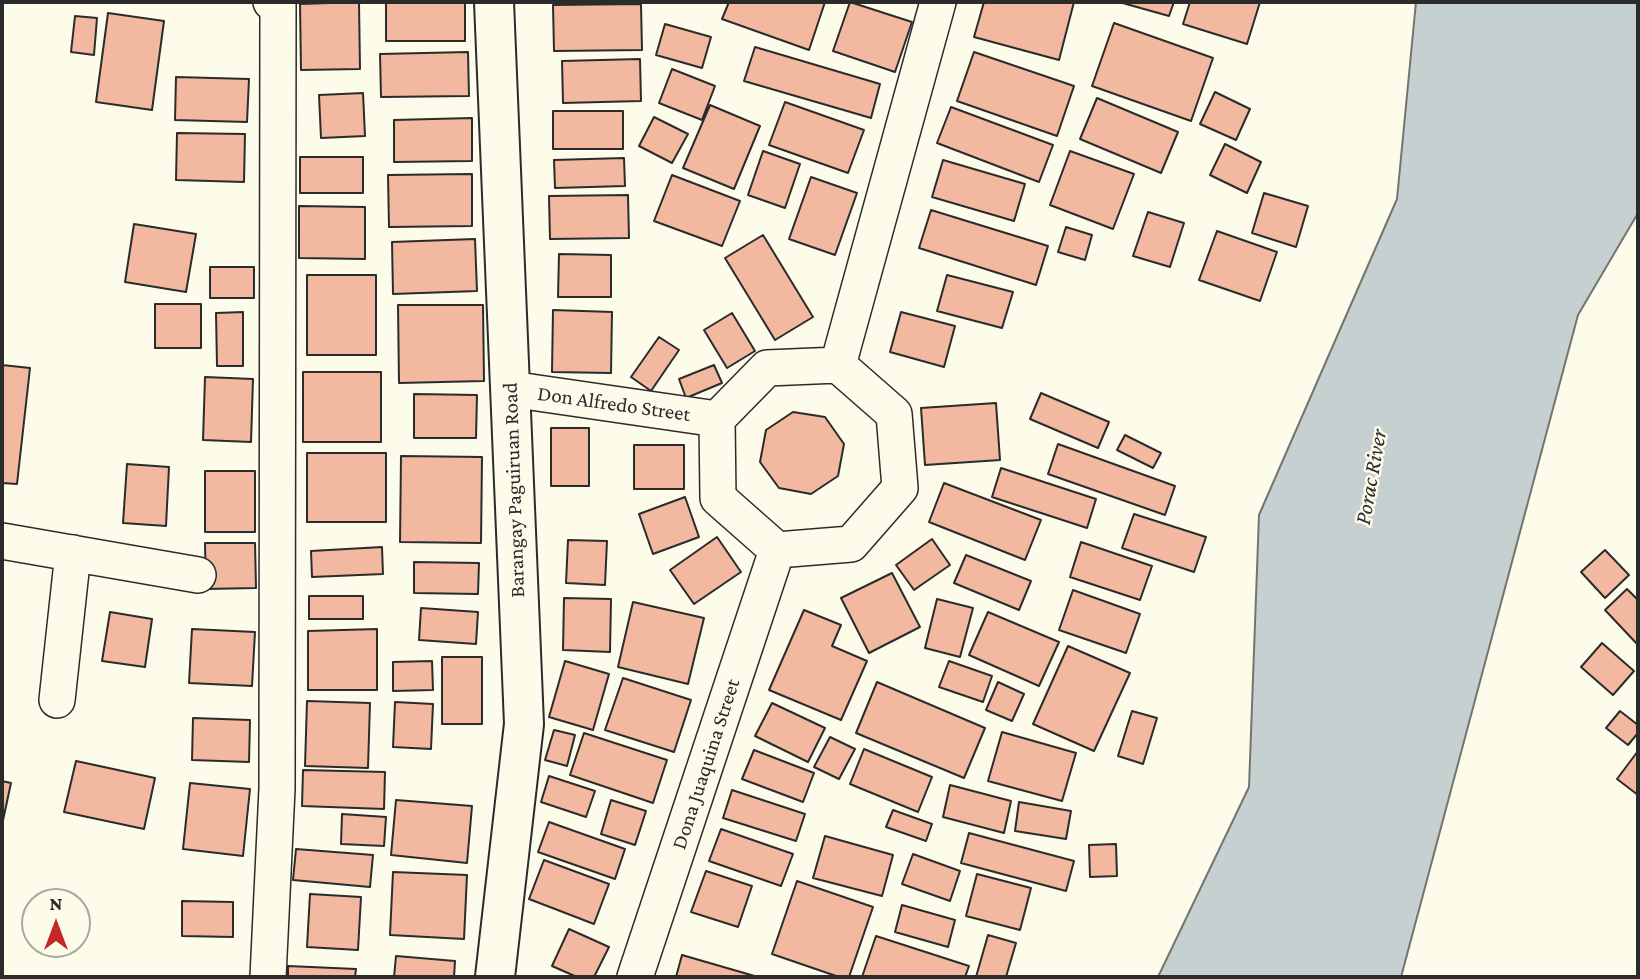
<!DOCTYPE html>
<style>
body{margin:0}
#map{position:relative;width:1640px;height:979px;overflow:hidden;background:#fdfbea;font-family:"Crimson Pro",serif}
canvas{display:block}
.frame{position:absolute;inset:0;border:4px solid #2b2b2b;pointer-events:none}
.north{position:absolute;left:21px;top:888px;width:70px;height:70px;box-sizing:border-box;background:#fdfbea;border:2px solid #a9a89e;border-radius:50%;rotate:0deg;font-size:19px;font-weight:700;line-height:28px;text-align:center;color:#2b2b2b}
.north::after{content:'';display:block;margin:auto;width:24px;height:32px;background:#c62828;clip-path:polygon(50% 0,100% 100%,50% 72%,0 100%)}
</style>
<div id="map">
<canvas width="1640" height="979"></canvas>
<div class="frame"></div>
<div class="north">N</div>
</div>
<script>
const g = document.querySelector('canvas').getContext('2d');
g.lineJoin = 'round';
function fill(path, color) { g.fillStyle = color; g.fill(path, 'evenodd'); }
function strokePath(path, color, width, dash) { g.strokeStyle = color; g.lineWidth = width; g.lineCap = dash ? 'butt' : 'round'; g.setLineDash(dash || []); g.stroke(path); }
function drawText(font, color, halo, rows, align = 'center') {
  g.font = font + ' "Crimson Pro",serif'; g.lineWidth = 5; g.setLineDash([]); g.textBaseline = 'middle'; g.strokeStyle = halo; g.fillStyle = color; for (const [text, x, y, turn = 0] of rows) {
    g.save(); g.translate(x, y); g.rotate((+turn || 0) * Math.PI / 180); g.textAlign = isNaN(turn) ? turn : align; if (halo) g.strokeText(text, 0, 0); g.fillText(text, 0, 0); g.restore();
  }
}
const water = new Path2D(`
 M1416,2H1638V213L1578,315L1401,977H1158L1249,787L1259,515L1397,199Z`);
fill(water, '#c7d0d0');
strokePath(water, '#74746e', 2);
const building = new Path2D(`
 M359,2L360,69L301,70L300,4Z
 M386,2H465V41H386Z
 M729,2H825L809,50L722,19Z
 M850,2L912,22L895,72L833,51Z
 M984,2H1074L1059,60L974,37Z
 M1119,2H1174L1169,16Z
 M1190,2H1260L1247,44L1183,24Z
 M641,4L642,50L554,51L553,5Z
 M108,13L164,21L152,110L96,102Z
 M75,16L97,18L94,55L71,52Z
 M1114,23L1213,58L1191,121L1092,86Z
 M665,24L711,37L702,68L656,55Z
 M755,47L880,84L871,118L744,81Z
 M468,52L469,96L381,97L380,54Z
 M974,52L1074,86L1057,136L957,101Z
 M640,59L641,101L563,103L562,61Z
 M672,69L715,86L702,120L659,103Z
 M176,77L249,79L247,122L175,120Z
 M1215,92L1250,109L1236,140L1200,124Z
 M363,93L365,136L321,138L319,95Z
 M1097,98L1178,132L1161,173L1080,139Z
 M785,102L864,130L848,173L769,145Z
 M710,105L760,126L734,189L683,168Z
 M951,107L1053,145L1039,182L937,143Z
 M553,111H623V149H553Z
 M654,117L688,134L672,163L639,146Z
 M472,118V161L394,162V120Z
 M177,133L245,134L244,182L176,180Z
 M1225,144L1261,162L1247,193L1210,175Z
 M763,151L800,164L785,208L748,195Z
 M1070,151L1134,174L1113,229L1050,205Z
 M300,157H363V193H300Z
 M624,158L625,186L555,188L554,160Z
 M943,160L1025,184L1014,221L932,197Z
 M472,174V226L389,227L388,175Z
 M672,175L740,201L722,246L654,221Z
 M811,177L857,193L835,255L789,239Z
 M1264,193L1308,206L1296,247L1252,233Z
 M628,195L629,238L550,239L549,196Z
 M299,206L365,207V259L299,258Z
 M931,210L1048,246L1036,285L919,248Z
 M1148,212L1184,223L1170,267L1133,256Z
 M134,224L196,234L186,292L125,282Z
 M1066,227L1092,235L1085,260L1058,252Z
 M1217,231L1277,252L1260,301L1199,280Z
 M763,235L813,317L775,340L725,258Z
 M475,239L477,291L393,294L392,242Z
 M559,254L611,255V297H558Z
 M210,267H254V298H210Z
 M307,275H376V355H307Z
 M947,275L1013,292L1002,328L937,311Z
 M155,304H201V348H155Z
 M398,305H483L484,381L399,383Z
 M553,310L612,312L611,373L552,372Z
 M243,312V366H217L216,313Z
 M901,312L955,326L944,367L890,352Z
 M732,313L755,351L727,368L704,330Z
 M659,337L679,350L651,391L631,377Z
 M2,365L30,368L17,484L2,483Z
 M714,365L722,383L686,398L679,379Z
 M303,372H381V442H303Z
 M205,377L253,379L251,442L203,440Z
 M1041,393L1109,422L1098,448L1030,419Z
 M414,394L477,395L476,438H414Z
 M996,403L1000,460L925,465L921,408Z
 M793,412L825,417L844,444L838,476L811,494L779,488L760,462L766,430Z
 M551,428H589V486H551Z
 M1125,435L1161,453L1153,468L1117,450Z
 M1058,444L1175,486L1165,515L1048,474Z
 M634,445H684V489H634Z
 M307,453H386V522H307Z
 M401,456L482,457L481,543L400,542Z
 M127,464L169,467L166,526L123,523Z
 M1001,468L1096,499L1087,528L992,497Z
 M205,471H255V532H205Z
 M944,483L1041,520L1025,560L929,522Z
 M685,497L699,537L653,554L639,514Z
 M1134,514L1206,537L1194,572L1122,548Z
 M717,537L741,572L694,604L670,570Z
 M932,539L950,565L914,590L896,565Z
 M568,540L607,541L605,585L566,583Z
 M1081,542L1152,566L1140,600L1070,577Z
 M205,543H255L256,588L206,589Z
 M382,547L383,574L312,577L311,551Z
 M1605,550L1629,575L1605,598L1581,572Z
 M966,555L1031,581L1019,610L954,583Z
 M414,562L479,563L478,594L414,593Z
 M892,573L920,627L869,653L841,598Z
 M1627,589L1638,600V645L1605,610Z
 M1073,590L1140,614L1126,653L1059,630Z
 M309,596H363V619H309Z
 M564,598L611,599L610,652L563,650Z
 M937,599L973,608L960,657L925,648Z
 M633,602L704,618L688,684L618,667Z
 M421,608L478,612L476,644L419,640Z
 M804,610L841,625L832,646L867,661L841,720L769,690Z
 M110,612L152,619L145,667L102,661Z
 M988,612L1059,642L1039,686L969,655Z
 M192,629L255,632L252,686L189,683Z
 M377,629V690H308V631Z
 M1602,643L1634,671L1613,695L1581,667Z
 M1068,646L1130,673L1094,751L1033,724Z
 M442,657H482V724H442Z
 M432,661L433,690L393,691V662Z
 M565,661L609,674L593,730L549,717Z
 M949,661L992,676L983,702L939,687Z
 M623,678L691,700L674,752L605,730Z
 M877,682L985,728L964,778L856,733Z
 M998,682L1024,694L1012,721L986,710Z
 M307,701L370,703L368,768L305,766Z
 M395,702L433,704L431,749L393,747Z
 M772,703L825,728L808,762L755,736Z
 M1132,711L1157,718L1143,764L1118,756Z
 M1620,711L1638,725V733L1628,745L1606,728Z
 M193,718L250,720L249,762L192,760Z
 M554,730L575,735L567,766L545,760Z
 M1002,732L1076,753L1062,801L988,781Z
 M584,733L667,760L653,803L570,775Z
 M830,737L855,749L839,779L814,767Z
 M864,749L932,777L918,812L850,784Z
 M754,750L814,773L803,802L742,779Z
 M1638,751V795L1617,779Z
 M76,761L155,778L144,829L64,812Z
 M303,770L385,772L384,809L302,806Z
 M549,776L595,791L586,817L541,802Z
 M2,781L11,783L2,825Z
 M190,783L250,789L243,856L183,849Z
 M950,785L1011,801L1004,833L943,817Z
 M732,790L805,814L796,841L723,818Z
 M396,800L472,806L467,863L391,855Z
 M611,800L646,811L635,845L601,834Z
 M1019,802L1071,811L1066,839L1015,831Z
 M893,810L932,824L926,841L886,827Z
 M342,814L386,817L384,846L341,844Z
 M549,822L625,849L615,879L538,852Z
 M721,829L793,854L781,886L709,861Z
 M969,833L1074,861L1066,891L961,863Z
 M825,836L893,855L882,896L813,878Z
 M1116,844L1117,876L1090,877L1089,845Z
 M296,849L373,855L370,887L293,880Z
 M913,854L960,871L950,901L902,884Z
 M544,860L609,884L594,924L529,899Z
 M706,871L752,886L738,927L691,912Z
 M393,872L467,875L464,939L390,935Z
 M977,874L1031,888L1020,930L966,916Z
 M797,881L873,907L849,977H839L772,954Z
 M310,894L361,897L358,950L307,947Z
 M182,901L233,902V937L182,936Z
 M902,905L955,920L948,947L895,932Z
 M569,929L609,947L594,977H577L552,966Z
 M988,935L1016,943L1006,977H976Z
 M876,936L969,966L965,977H862Z
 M682,955L758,977H676Z
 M396,956L455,961L454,977H394Z
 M288,966L356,969L355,977H288Z`);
fill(building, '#f2b8a0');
strokePath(building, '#2b2b2b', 2);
const minor = new Path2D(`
 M838,365L894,414L900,488L851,544L777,550L718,498L717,419L767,368Z
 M838,365L938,2
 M510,389L717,419
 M2,541L198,575
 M57,700L73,553
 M268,977L277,789L278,3L271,2
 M635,977L777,550`);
const tertiary = new Path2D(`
 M494,2L524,724L495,977`);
strokePath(minor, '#2b2b2b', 38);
strokePath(tertiary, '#2b2b2b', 42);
strokePath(minor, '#fdfbea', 35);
strokePath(tertiary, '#fdfbea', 38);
drawText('21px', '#2b2b2b', '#fdfbea', [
 ["Don Alfredo Street",614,404,8],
 ["Barangay Paguiruan Road",514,490,-92],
 ["Dona Juaquina Street",706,764,-72]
]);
drawText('italic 23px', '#2b2b2b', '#fdfbea', [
 ["Porac River",1371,477,-80]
]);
</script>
